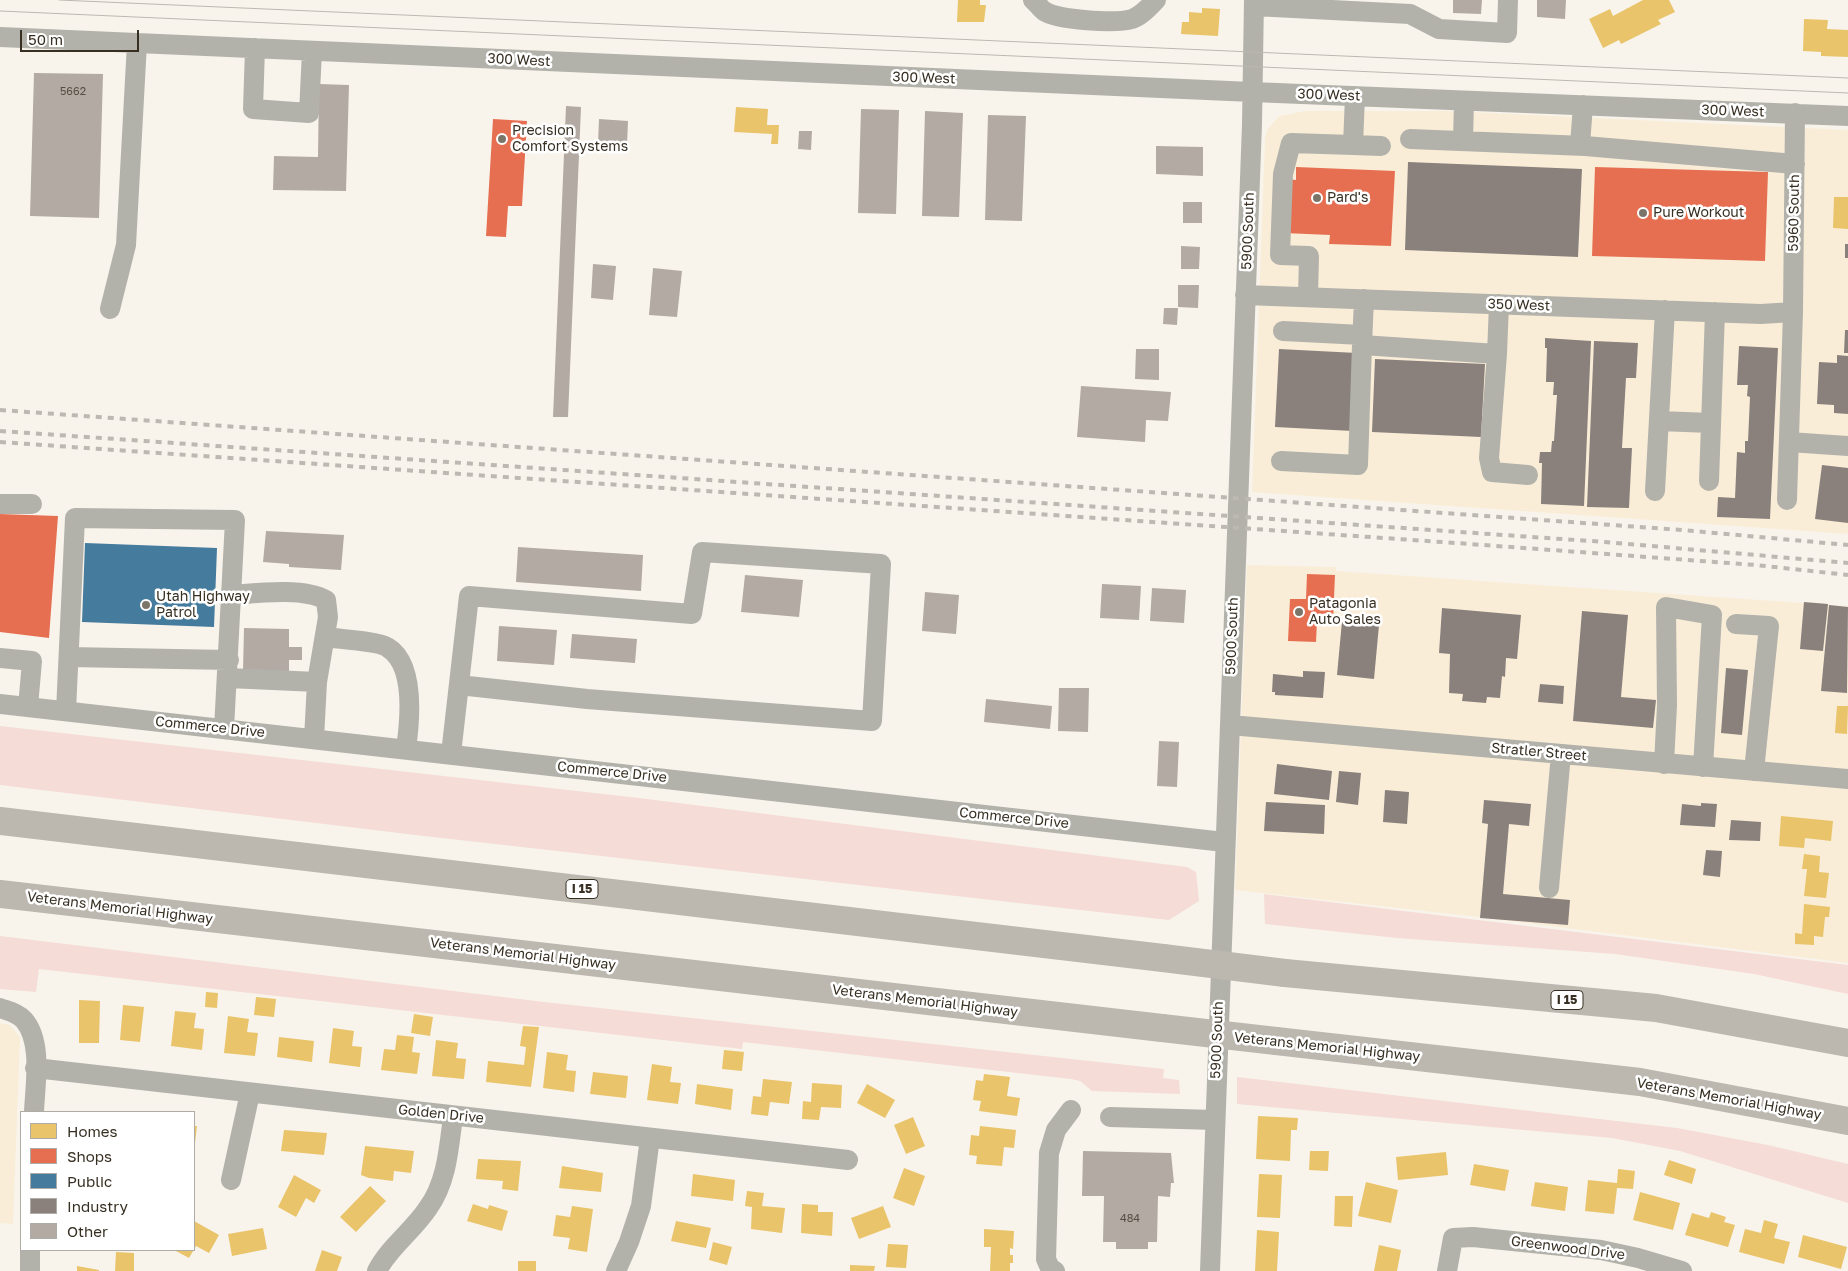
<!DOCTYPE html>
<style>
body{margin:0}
#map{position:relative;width:1848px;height:1271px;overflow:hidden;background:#f8f4ec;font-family:"Golos Text",sans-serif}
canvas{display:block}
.legend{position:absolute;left:20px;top:1111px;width:175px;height:140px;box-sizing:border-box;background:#fff;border:1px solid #afaca7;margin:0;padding:6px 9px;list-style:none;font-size:15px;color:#372f22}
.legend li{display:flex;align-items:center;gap:10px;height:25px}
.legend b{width:25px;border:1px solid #afaca7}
.scale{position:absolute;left:20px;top:30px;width:119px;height:22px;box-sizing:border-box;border:2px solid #372f22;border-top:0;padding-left:6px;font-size:15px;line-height:18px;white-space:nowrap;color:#372f22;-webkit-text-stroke:4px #fff;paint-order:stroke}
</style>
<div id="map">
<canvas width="1848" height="1271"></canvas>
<ul class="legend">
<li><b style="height:14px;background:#e9c46a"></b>Homes</li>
<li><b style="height:14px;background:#e76f51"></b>Shops</li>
<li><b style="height:14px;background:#457b9d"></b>Public</li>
<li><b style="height:14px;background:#8a817c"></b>Industry</li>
<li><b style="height:14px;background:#b2aaa3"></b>Other</li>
</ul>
<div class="scale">50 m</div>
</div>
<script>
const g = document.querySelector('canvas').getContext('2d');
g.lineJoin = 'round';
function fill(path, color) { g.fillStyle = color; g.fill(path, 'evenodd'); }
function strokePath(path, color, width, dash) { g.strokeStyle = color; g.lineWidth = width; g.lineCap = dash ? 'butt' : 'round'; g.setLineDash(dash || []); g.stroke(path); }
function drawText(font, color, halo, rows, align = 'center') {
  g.font = font + ' "Golos Text",sans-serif'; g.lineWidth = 5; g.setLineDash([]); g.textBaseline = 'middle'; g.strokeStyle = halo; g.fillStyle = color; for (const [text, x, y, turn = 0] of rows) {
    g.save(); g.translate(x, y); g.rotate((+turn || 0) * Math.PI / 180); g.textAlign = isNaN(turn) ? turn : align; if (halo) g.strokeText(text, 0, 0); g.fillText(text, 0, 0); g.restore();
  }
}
fill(new Path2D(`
 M1305,111H1449L1848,130V534L1252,492L1265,139L1267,130L1279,116Z
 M1247,565L1336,567V571L1848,606V963L1469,916L1235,890Z
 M0,1023L10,1025L20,1037L13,1224L0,1223Z`), '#faedd8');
fill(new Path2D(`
 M0,726L639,798L1187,867L1196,872L1199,901L1169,920L424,836L0,785Z
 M1264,894L1848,965V994L1754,974L1615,954L1397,938L1265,924Z
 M0,936L544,1002L1164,1069L1163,1078L1179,1080L1180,1094L1092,1091L1080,1081L1071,1079L743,1042L742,1049L39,969L36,992L0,989Z
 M1237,1077L1677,1128L1768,1145L1848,1164V1203L1680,1151L1612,1138L1237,1104Z`), '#f5dcd7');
fill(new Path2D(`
 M958,0H980V5H986L984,22H957Z
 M1643,0H1669L1675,12L1658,20L1661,24L1621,44L1619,40L1603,48L1589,19L1610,9L1613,16Z
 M1202,8L1220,9L1218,36L1181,34L1182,22H1189V12L1202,13Z
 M1804,19L1828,20L1827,29L1848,30V57L1821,56V52L1803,51Z
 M736,107L768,109L767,125H779L778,144H771L772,134L734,132Z
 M1834,197H1848V229L1833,228Z
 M1837,706H1848L1847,734L1835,733Z
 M1781,816L1833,821L1831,841L1805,838L1804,848L1779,846Z
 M1804,854L1820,856L1819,872L1829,873L1826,898L1804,896L1807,869H1802Z
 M1804,904L1830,907L1829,917H1825L1823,937L1814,936V945L1795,944V933L1802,934Z
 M206,992L218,993L217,1008L205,1007Z
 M256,997L276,999L274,1017L254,1015Z
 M79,1000L100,1001L99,1043H79Z
 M123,1005L144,1007L140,1042L120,1040Z
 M175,1011L196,1013L194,1028L204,1029L202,1050L171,1046Z
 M414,1014L433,1017L430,1036L411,1033Z
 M228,1016L249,1019L247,1032L258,1033L255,1056L224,1053Z
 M523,1026L539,1027L531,1087L486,1082L488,1061L524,1065L526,1047L520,1046Z
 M333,1028L354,1031L352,1046L362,1047L360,1067L329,1063Z
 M397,1035L414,1037L412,1052L420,1053L417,1074L381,1070L384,1049L395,1050Z
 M279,1037L314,1041L312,1062L277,1057Z
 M436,1040L458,1043L456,1058L466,1059L464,1079L432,1076Z
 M724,1050L744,1052L742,1071L722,1069Z
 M547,1052L568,1055L566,1070L576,1071L574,1092L543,1088Z
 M652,1064L672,1067L670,1082L681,1083L678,1104L647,1100Z
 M593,1072L628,1076L626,1098L590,1094Z
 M984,1074L1010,1077L1007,1096L1020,1098L1017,1116L979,1111L981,1101L973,1100L976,1080L983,1081Z
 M763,1079L792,1082L789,1104L770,1102L768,1116L751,1114L753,1096L761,1097Z
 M812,1083L842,1085L841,1108L821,1107L819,1120L802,1119L803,1101L811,1102Z
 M697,1084L733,1089L731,1110L695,1104Z
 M867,1084L895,1100L885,1118L857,1103Z
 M1258,1116L1298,1118L1297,1130H1291L1290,1161L1256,1159Z
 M913,1117L925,1146L906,1154L894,1125Z
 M194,1126H197L195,1143H194Z
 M980,1126L1016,1130L1014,1148L1004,1147L1002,1166L976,1164L977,1156L969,1155L971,1135L979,1136Z
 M284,1130L327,1133L324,1155L281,1151Z
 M365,1146L414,1151L411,1173L394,1171L393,1181L369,1178L361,1175Z
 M1310,1151H1329L1328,1171L1309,1170Z
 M1446,1152L1448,1175L1398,1180L1396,1157Z
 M478,1159L521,1161L518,1191L502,1189L503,1181L476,1179Z
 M1669,1160L1696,1169L1692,1184L1664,1175Z
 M1474,1164L1509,1170L1505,1191L1470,1185Z
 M562,1166L603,1173L601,1192L559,1188Z
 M904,1168L925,1176L914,1206L893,1198Z
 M1618,1169L1635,1171L1633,1189L1617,1188L1614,1214L1585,1211L1588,1180L1617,1183Z
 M693,1174L735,1180L733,1201L691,1196Z
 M1259,1174L1282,1175L1280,1218L1257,1217Z
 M294,1175L321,1190L314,1203L306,1198L296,1217L278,1207Z
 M1366,1182L1398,1190L1391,1223L1358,1216Z
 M1535,1182L1568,1187L1565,1211L1531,1206Z
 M370,1186L386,1201L356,1232L340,1217Z
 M747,1191L764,1193L762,1206L785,1208L782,1233L751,1229L752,1207L745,1206Z
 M1640,1192L1680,1203L1673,1230L1633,1220Z
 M1335,1196H1353L1352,1227L1334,1226Z
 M473,1204L488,1209L489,1205L508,1211L502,1231L467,1221Z
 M802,1204L818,1205V1212H833L832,1236L801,1233Z
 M572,1206L593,1209L587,1252L568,1249L570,1238L553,1236L556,1215L570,1217Z
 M883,1206L891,1227L859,1239L851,1218Z
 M1711,1212L1726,1217L1724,1222L1735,1225L1728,1247L1685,1235L1692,1213L1709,1218Z
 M1764,1220L1778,1224L1774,1238L1790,1242L1784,1264L1739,1252L1745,1229L1761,1233Z
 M194,1221L219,1235L209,1253L196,1246L189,1258L174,1250H194Z
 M676,1221L711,1228L706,1248L671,1241Z
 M263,1228L267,1249L232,1256L228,1234Z
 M984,1229L1014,1231L1013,1249L1010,1248V1255H1013V1263H1010V1271H990L991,1247H984Z
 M1257,1230L1279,1232L1277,1271H1255Z
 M1803,1235L1847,1247L1841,1269L1798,1257Z
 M713,1242L732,1247L727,1265L709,1260Z
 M888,1244L908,1245L906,1268L886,1267Z
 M1379,1245L1401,1250L1397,1271H1374Z
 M322,1250L342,1257L337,1271H315Z
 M116,1252L134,1253V1271H115Z
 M518,1261H536V1271H518Z
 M850,1265L875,1266L874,1271H850Z
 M77,1266L99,1270V1271H77Z`), '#e9c46a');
fill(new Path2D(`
 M493,119L527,121L522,206H508L506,237L486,236Z
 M1296,167L1395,171L1391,246L1329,244L1330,235L1284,233L1286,179L1296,180Z
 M1595,167L1768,172L1765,261L1592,256Z
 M0,514L58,516L49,638L0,632Z
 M1307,574L1335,575L1333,622L1317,621L1316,642L1288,641L1290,599H1306Z`), '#e76f51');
fill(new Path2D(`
 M85,543L217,548L214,627L82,622Z`), '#457b9d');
fill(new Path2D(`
 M1408,162L1582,169L1578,257L1405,250Z
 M1845,244H1848V258H1845Z
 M1845,330H1848V353H1844Z
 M1545,338L1591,341L1584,506L1541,504L1542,463H1539L1540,452H1551L1552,441H1554L1557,395H1553L1554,382H1546L1547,348H1545Z
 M1594,341L1638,343L1636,378H1626L1622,448H1632L1629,508L1587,507Z
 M1739,346L1778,348L1770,519L1717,517L1718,497L1735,498L1737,452L1745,453V441H1748L1750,397L1747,396L1748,385H1737Z
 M1279,349L1357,353L1353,431L1275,427Z
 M1837,355L1848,356V414L1834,413V405L1817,404L1819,362L1837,363Z
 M1375,359L1485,364L1481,437L1372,432Z
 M1822,465L1848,468V523L1815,519Z
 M1804,602L1828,604L1823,651L1800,649Z
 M1829,605L1848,607L1847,693L1821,691Z
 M1442,608L1521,615L1517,659L1506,658L1505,677L1502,676L1500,698L1487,697L1486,703L1462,701L1463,694L1449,693L1450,654L1439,653Z
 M1582,611L1628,615L1621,697L1656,700L1653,728L1573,721Z
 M1342,621L1379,625L1374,679L1337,675Z
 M1726,668L1748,670L1742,735L1721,733Z
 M1303,671L1325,672L1323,698L1275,695V692H1272L1273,674L1303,677Z
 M1540,684L1564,686L1563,704L1538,702Z
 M1277,764L1332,771L1329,800L1274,794Z
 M1339,771L1361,773L1358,805L1336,802Z
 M1385,790L1409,792L1407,824L1383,822Z
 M1484,800L1531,804L1529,826L1509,824L1503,894L1570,900L1568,925L1480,918L1488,824L1482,823Z
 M1266,802L1325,805L1324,834L1264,831Z
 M1701,803L1717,804L1715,827L1680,825L1682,804L1701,806Z
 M1731,820L1761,822L1760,841L1729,840Z
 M1706,850L1722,851L1720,877L1703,875Z`), '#8a817c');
fill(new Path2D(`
 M1453,0H1482L1481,14L1453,13Z
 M1537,0H1566L1565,19L1537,17Z
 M34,73L103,74L99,218L30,216Z
 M319,84L349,85L346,191L273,190L274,156L318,157Z
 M566,106L581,107L568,417H553Z
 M861,109L899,110L896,214L858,213Z
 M925,111L963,113L959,217L922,216Z
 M988,115L1026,116L1022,221L985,220Z
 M599,119L628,121L627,145L598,144Z
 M799,131H812L811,150L798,149Z
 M1156,146L1203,147V176L1156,174Z
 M1183,202H1202V223H1183Z
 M1181,246L1200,247L1199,269H1181Z
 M593,264L616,266L613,300L591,298Z
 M653,268L682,271L677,317L649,315Z
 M1178,285H1199L1198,308L1178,307Z
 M1164,308H1178L1177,325L1163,324Z
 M1136,349H1159V380L1135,379Z
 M1081,386L1171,392L1168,421L1146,420L1145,442L1077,437Z
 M266,531L344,535L341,570L289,567V564L263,562Z
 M518,547L643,555L641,591L516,582Z
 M745,575L803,580L799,617L741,612Z
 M1102,584L1141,586L1139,620L1100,618Z
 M1152,588L1186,590L1184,623L1150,621Z
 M925,592L959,595L956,634L922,631Z
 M499,626L557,630L554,665L497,661Z
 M244,628L289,629V647H302V660H289V672L243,671Z
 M572,634L637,639L635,663L570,658Z
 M1059,688H1089L1088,732L1058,731Z
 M986,699L1052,706L1050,729L984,722Z
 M1159,741L1179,742L1177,787L1157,786Z
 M1083,1151L1171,1153L1174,1183H1171L1170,1197L1158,1196L1157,1242H1148V1249H1116V1242H1103L1104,1196H1082Z`), '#b2aaa3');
strokePath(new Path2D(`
 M1033,0C1037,3 1040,8 1044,11C1058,20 1115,24 1132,19C1141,16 1149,7 1156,0
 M1254,6L1410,14L1439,29L1507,33L1508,0
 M0,37L1252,92L1848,116
 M255,48L253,109L309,113L312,51
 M1355,96L1353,145L1381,146
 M1410,139L1585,146L1795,164
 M1463,141L1464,101
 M1580,145L1583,105
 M1245,295L1761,314L1793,312
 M1308,297L1309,256L1280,255L1283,174L1291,143L1353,145
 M1364,299L1362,345L1497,354L1499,304
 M110,309L126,245L137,43
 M1283,331L1362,335
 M1497,354L1489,458L1492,472L1528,475
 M1659,421L1711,423
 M1789,442L1848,446
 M1281,461L1358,465L1362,345
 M1709,481L1715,312
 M1655,491L1665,310
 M1787,500L1793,312L1795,113
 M0,504H32
 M232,595C257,593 304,587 326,600L328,617L317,682L314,739
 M1736,624L1769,626L1754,771
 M325,637C338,639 378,641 387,647C416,664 410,721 406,749
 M69,657L229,660
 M0,658L32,661L28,707
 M228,678L317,682
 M0,704L1224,842
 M66,711L75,518L235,520L224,729
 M1230,725L1848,779
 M451,754L469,596L692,614L702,552L881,564L872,721L587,699L459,685
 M1664,764L1667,705L1666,607L1712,615L1703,767
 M1549,888L1561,754
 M0,1008C8,1011 18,1013 24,1020C43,1042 35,1085 34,1112
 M35,1068L848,1160
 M1110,1117L1215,1120
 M231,1180L250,1093
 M30,1271V1250
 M377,1271C389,1247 413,1231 428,1208C447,1182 449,1147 453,1116
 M616,1271L629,1242L641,1206L650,1138
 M1055,1271L1050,1268L1046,1259L1049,1153L1056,1130L1071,1110
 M1210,1271L1252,124L1254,0
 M1447,1271L1453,1238L1473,1237L1601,1250L1638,1258L1682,1271`), '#b2b2ab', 20);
strokePath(new Path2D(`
 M0,821L1163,958
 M0,894L1162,1028
 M1285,973L1656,1008L1848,1043
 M1276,1041L1640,1082L1848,1121`), '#bcb8b0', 28);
strokePath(new Path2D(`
 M59,0L1848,78
 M0,11L1848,93`), '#bcb8b2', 1);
strokePath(new Path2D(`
 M0,410L1682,530L1848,545
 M0,431L1605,542L1848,563
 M0,442L1456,543L1756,565L1848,575`), '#bcb8b2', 4, [6, 6]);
strokePath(new Path2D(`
 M1163,958L1285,973
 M1162,1028L1276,1041`), '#bcb8b0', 28);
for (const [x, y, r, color] of [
 [502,139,5,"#7b7469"],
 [1317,198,5,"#7b7469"],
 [1643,213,5,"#7b7469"],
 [146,605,5,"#7b7469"],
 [1299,612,5,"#7b7469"]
]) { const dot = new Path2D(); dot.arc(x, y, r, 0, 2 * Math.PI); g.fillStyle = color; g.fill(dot); strokePath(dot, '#fff', 2); }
drawText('11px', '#564e42', null, [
 ["5662",73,92],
 ["484",1130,1219]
]);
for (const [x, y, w] of [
 [582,889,32],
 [1567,1000,32]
]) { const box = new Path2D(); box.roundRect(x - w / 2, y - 9.5, w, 19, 4); g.fillStyle = '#fff'; g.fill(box); strokePath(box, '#372f22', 1); }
drawText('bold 12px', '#372f22', null, [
 ["I 15",582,889],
 ["I 15",1567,1000]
]);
drawText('14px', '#372f22', '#fff', [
 ["300 West",519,60,3],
 ["300 West",924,78,2],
 ["300 West",1329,95,2],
 ["300 West",1733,111,2],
 ["5960 South",1794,213,-89],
 ["5900 South",1248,231,-88],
 ["350 West",1519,305,2],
 ["5900 South",1232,636,-88],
 ["Commerce Drive",210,727,6],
 ["Stratler Street",1539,752,5],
 ["Commerce Drive",612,772,6],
 ["Commerce Drive",1014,818,6],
 ["Veterans Memorial Highway",120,908,7],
 ["Veterans Memorial Highway",523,954,7],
 ["Veterans Memorial Highway",925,1001,7],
 ["5900 South",1217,1040,-88],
 ["Veterans Memorial Highway",1327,1047,6],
 ["Veterans Memorial Highway",1729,1099,10],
 ["Golden Drive",441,1114,6],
 ["Greenwood Drive",1568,1248,7]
]);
drawText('14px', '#372f22', '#fff', [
 ["Precision",512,131],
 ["Comfort Systems",512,147],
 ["Pard's",1327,198],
 ["Pure Workout",1653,213],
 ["Utah Highway",156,597],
 ["Patrol",156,613],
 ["Patagonia",1309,604],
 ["Auto Sales",1309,620]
], 'left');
</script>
